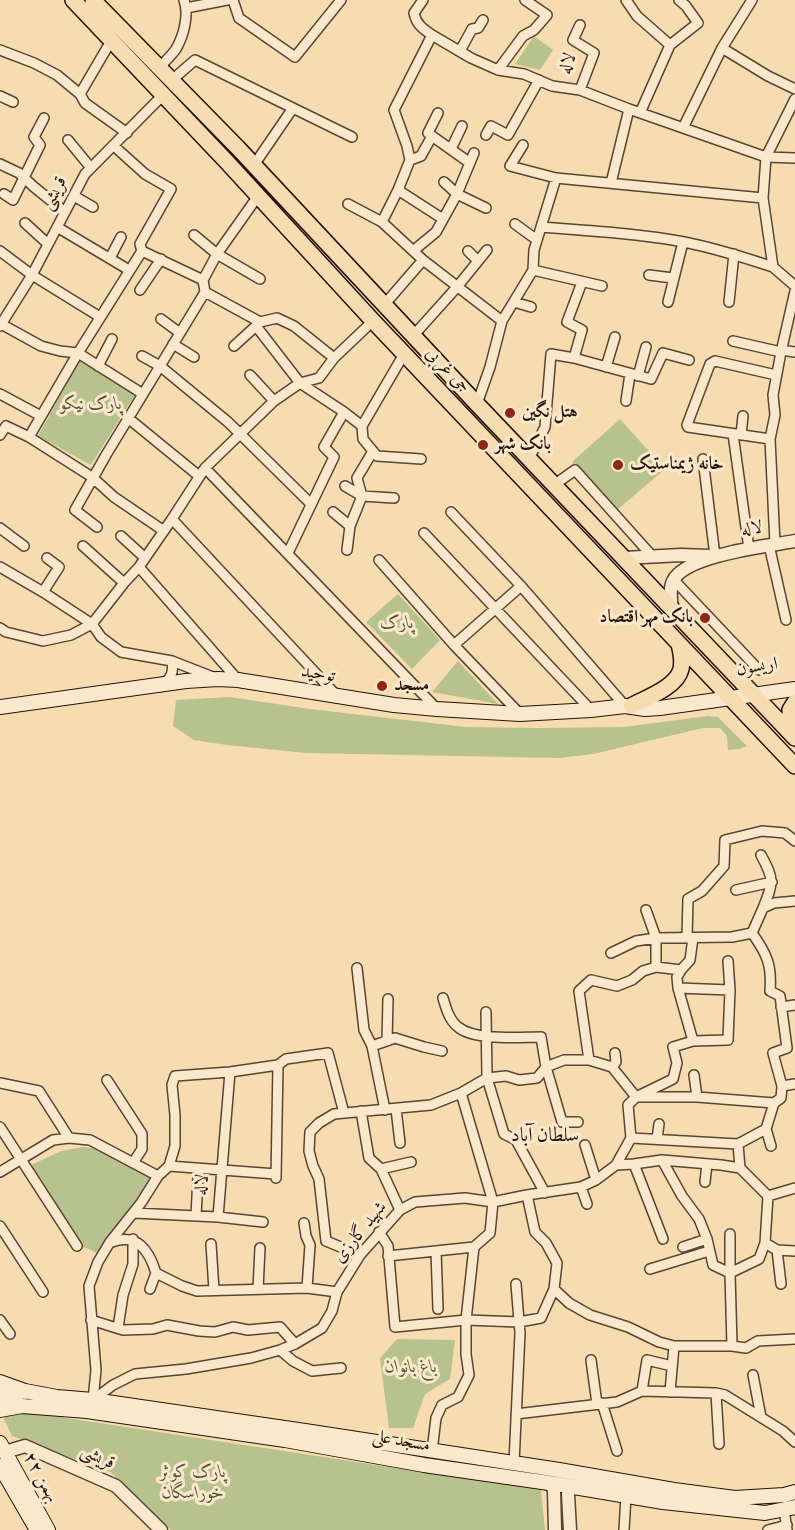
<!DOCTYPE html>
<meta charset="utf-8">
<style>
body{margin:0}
canvas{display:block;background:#f6dcb0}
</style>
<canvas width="795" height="1530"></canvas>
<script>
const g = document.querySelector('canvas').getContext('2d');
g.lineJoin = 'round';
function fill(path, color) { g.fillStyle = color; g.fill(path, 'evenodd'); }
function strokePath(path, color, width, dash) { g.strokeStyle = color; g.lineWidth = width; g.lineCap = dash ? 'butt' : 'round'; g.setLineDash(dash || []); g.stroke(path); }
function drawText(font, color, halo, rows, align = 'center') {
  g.font = font + ' "IM FELL English",Amiri,serif'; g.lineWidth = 6; g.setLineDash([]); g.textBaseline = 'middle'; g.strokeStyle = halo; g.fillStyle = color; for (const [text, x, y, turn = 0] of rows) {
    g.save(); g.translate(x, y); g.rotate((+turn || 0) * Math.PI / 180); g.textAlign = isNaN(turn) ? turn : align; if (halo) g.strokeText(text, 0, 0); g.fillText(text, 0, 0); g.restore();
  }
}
fill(new Path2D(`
 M534,36L553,50L540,70L515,64Z
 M80,360L136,393L91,465L38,436Z
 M620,419L665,469L616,511L572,462Z
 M398,594L440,640L412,669L366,622Z
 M458,661L498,704L432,692Z
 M230,697L310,709L466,727L536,728L623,727L708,716L718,717L747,746L739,749L728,750L727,736L720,728H703L593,754L559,758L306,753L227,745L194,740L173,726L176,700Z
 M83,1147L99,1149L151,1178L98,1254L89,1249L81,1247L29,1166L61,1151Z
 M397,1339L455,1340L450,1379L425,1394L413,1428H389L380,1358Z
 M27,1412L541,1490L545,1530H171L110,1472L12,1436L3,1417Z`), '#b8c28e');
const minor = new Path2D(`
 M233,0L239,18L295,57L341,0
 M626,0L637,16L670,45
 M186,8L227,0
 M580,25L573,40L594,53L580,90
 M432,35L471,58L498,70L524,74L552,86L580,90L629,109L766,157L795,158
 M722,48L768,76L795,89
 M0,50L34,63L57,75L80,94L85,103L127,133
 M460,51L472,29L478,28L483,20
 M160,67C165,61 172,55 176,49C184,35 189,15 184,0
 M498,70L523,36L534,30L547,15L525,0
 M172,80L195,60L352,137
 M80,94L111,41
 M0,96L13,102
 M795,99L766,157L763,198L773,267L795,286
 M640,113L670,45L698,23L686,6L679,0
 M683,128L722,48L752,0
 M428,133L438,113
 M486,135L491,126L508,135L539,80
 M68,140L91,168
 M523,145L510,166L556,178L763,198
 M451,149L462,126
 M410,160L421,156L432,136L470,163
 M0,164L19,173L34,187L65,212
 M254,165L293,108
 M444,182L457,194L486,208
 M611,183L629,109
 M398,190L443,219
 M4,194L13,200L40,145L34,137L44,118
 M74,196L93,207
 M348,204L382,222L423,260L502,321
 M382,222L398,190L410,160L407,146L394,110L432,35C423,29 416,24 414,13L423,0
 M25,223L48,244
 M515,224L537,240
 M57,227L129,270
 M541,227C588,231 637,233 684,242C714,248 743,257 773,267
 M194,235L217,254L260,279
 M0,251L32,275L100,317
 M142,251L203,280
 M413,251L436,232L457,194L474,153
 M468,251L478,261
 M110,258L121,237
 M533,270L602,286
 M649,275L673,278
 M140,290L161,259
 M205,292L260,322
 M514,302L531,307
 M668,302L683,242
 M729,302L734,254
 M384,305L423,260
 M161,319L180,333
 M260,322L256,326L300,383L344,412
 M260,322L277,318L294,326L334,358
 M1,324L41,346L60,351L78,353L143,394
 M0,326L32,275L85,174L163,95
 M413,336L457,287L487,250
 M733,341L781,352
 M173,344L194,357
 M234,346L256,326
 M781,350L795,352
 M142,356L160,366L228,422L311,504
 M574,358L582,330L567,322L582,282
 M98,366L112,339
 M606,367L615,337
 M250,375L274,401
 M638,376L646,347
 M0,394L41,416
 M626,401L630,374
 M477,404L490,367L502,321L533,270L534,250L556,178
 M128,418L199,476
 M362,426L363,439L377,456L421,459
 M733,434L749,549
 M0,435L6,426L29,437L92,477L114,497L164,531
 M741,435L743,416
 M29,437L78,353L142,251L140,244L171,189L145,174L114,146
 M770,439L688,427L687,425L710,364L715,361L776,375
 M529,459L545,427L551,354L574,358L651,379L663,353L689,360
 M703,459L715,556
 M205,468L437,709
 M554,485L575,470L653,557
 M345,486L362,496L394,498
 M333,512L350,526
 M451,512L521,586L625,706
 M172,519L338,697
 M97,527L75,510L106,455L205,292L203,280L217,254L258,196
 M0,528L24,546
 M424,533L591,710
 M121,536L145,558
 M775,544L770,439L775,415L773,395L781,352L795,291
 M769,545L786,620
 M83,546L124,583
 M347,550L350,526L362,496L357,478L373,451
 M288,553L334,457L324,447L344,412L362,426L404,354
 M379,560L454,645L520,714
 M0,567L43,592L92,624L101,637L121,652L172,661L213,677
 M139,567L238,680
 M673,579L759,670
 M43,592L59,567L47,558
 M0,628L6,632L43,641L71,635L92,624L124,583L139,567L172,519L205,468L274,401L300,383L319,378L334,358L373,321
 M454,645L521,586
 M163,685C171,677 174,673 172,661
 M761,855C774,879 774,882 763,908
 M736,890L772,882
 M646,910L656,938V967
 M752,933C767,954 772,965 770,991L780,996L787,1048L773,1053L782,1086L781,1098L774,1103
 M687,937L688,899L702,891L724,866L725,840L762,831L785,833L795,841
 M611,953L636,941L656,938L732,937L752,933L763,908L774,903L795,901
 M357,968L364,1030L372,1046L385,1110
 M678,988L730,990
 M443,998C446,1008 449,1020 458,1027C475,1041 519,1037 541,1037L546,1067L562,1122H578
 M781,1007L795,1005
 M486,1012L487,1078L504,1134L516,1140L545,1193
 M387,1041L388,999
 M693,1041L728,1040L730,990L728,961
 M372,1046L395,1038L424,1047L442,1051
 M589,1060L579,991L591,980L617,986L632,980L643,971L656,967L681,970
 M612,1067L616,1062L615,1053
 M694,1075L697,1097
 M107,1080L142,1134V1149L133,1163
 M0,1083L39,1091L69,1138
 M782,1086L795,1084
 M396,1109L400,1143
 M361,1111L369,1158L381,1169L400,1210
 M0,1127L77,1246
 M766,1129L771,1146
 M631,1138L738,1144
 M657,1139L659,1124
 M585,1145L596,1180
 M662,1160L682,1196L699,1219L707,1239L713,1265L730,1273L732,1346
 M634,1164L663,1239
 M616,1165L634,1164L662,1160L721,1165L740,1168L768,1196L795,1188
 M169,1166L276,1174
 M740,1168L738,1144L766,1129L774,1103
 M381,1169L411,1162
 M0,1172L53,1140L69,1138L90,1140L158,1176
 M276,1178L278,1065
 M705,1182L707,1164
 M581,1187L587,1204
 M134,1213L218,1217L230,1072
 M196,1216L198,1177
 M218,1217L263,1222
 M304,1223L306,1236L310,1245L307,1288
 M0,1226L43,1292
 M379,1232L388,1246L395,1327L466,1320L519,1322L541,1318L554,1289L557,1263L546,1243L535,1232L527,1195
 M730,1234V1273L759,1259L765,1243L777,1250L795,1251
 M112,1242C137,1233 149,1250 156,1273L182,1286L197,1291L307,1288L337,1292
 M765,1243L768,1196
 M211,1244L214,1290
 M683,1247L707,1239
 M777,1250L781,1284
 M436,1251L438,1309
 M360,1255L326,1241L319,1179L313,1166L309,1151L310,1132L319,1123L334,1114L431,1105L461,1093L487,1078L506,1076L519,1080L537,1078L546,1067L564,1060H589L612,1067L636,1097H697L774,1103
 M388,1256L474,1247L490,1233L493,1202L461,1093
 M650,1269L709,1251
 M150,1289L156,1273
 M258,1289L260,1248
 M554,1289L569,1303L590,1315L628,1327L659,1342L674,1346H732L746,1348L758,1341L795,1339
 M0,1320L10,1334
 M91,1320L123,1330L153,1329L167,1325L199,1331L215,1332L233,1327L248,1330L280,1327L295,1344
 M118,1328L123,1295L133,1264V1239
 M280,1350L293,1361L312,1371L341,1368
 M591,1360L597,1404
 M753,1375L761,1417
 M642,1391L647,1360L672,1366
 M670,1392L674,1346
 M716,1393L719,1444
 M93,1400L113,1385L135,1374L186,1369L251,1358L280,1350L295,1344L322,1328L332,1311L337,1292L360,1255L400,1210L415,1202L465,1198L493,1202L527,1195L581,1187L596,1180L616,1165L631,1138L628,1105L636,1097L673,1079L677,1063L673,1047L693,1041L678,988L677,977L681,970L690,960L693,938
 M93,1400L96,1370L89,1286L98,1262L110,1242L141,1203L158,1176L169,1166L175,1146V1115L172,1085L175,1076L230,1072L278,1065L286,1059L328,1053L344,1113
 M602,1403L617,1451
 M516,1414L617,1402L642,1391L716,1393L725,1395L783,1431L795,1442
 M432,1451L436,1418L442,1405L458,1397L469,1375L466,1354V1320L474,1247
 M514,1463L520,1333L516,1284
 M784,1509L787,1530
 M624,1530L626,1496
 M768,1530L787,1525`);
const tertiary = new Path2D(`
 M624,558L681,555L710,556
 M672,609C671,601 669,590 673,581C685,555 768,546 795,541
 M5,1452L25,1446L116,1486L161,1530
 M551,1483L554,1491L555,1530
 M570,1530L568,1494L571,1487`);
const secondary = new Path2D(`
 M0,707L186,681L218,679L238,680L394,705L437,709L520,714L591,710L625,706L645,709L660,708L795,689
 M0,1382L25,1391V1392
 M0,1397L25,1391L57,1397L93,1400L305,1431L559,1470L674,1490L735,1498L784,1495L795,1492
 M0,1410L22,1406L87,1411L285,1440L424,1465L556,1484L663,1502L765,1513L795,1507
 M0,1443L48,1530
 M0,1466L37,1530`);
const primary = new Path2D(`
 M73,0L227,162L373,321L795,766
 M93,0L238,148L477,404L795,738
 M631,706C646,698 677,687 681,669C683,660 681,652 679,644
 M791,734L790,710L795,702`);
strokePath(minor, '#584534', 12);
strokePath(tertiary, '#584534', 15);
strokePath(secondary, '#23130a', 16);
strokePath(primary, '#23130a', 18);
strokePath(minor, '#f9e8cc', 9);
strokePath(tertiary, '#f9e8cc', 12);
strokePath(secondary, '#f9e8cc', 14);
strokePath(primary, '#f6dcb0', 15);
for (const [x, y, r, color] of [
 [510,413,6,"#8f2418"],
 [483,445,6,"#8f2418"],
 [618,465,6,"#8f2418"],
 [705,618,6,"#8f2418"],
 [382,686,6,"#8f2418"]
]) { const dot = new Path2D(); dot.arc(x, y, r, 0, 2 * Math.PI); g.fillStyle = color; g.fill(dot); strokePath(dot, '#f9e8cc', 2); }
drawText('18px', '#23130a', '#f9e8cc', [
 ["لاله",569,64,-74],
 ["قریشی",55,194,-62],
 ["جی غربی",447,371,46],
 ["لاله",752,530,-9],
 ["اریسون",757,668,-9],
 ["توحید",318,675,9],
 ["لاله",203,1185,-84],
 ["شهید گارزی",361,1233,-51],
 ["مسجد علی",401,1442,10],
 ["قریشی",97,1458,24],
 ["۲۲ بهمن",40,1478,61]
]);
drawText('italic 18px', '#575038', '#f9e8cc', [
 ["پارک نیکو",91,405],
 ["پارک",397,624],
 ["باغ بانوان",411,1368],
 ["پارک کوثر",193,1473],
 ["خوراسگان",193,1494]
]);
drawText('bold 18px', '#23130a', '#f9e8cc', [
 ["هتل نگین",522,413],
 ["بانک شهر",495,445],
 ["خانه ژیمناستیک",630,465],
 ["بانک مهر اقتصاد",693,618,"right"],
 ["مسجد",394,686]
], 'left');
drawText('20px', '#23130a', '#f9e8cc', [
 ["سلطان آباد",545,1137]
]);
</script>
